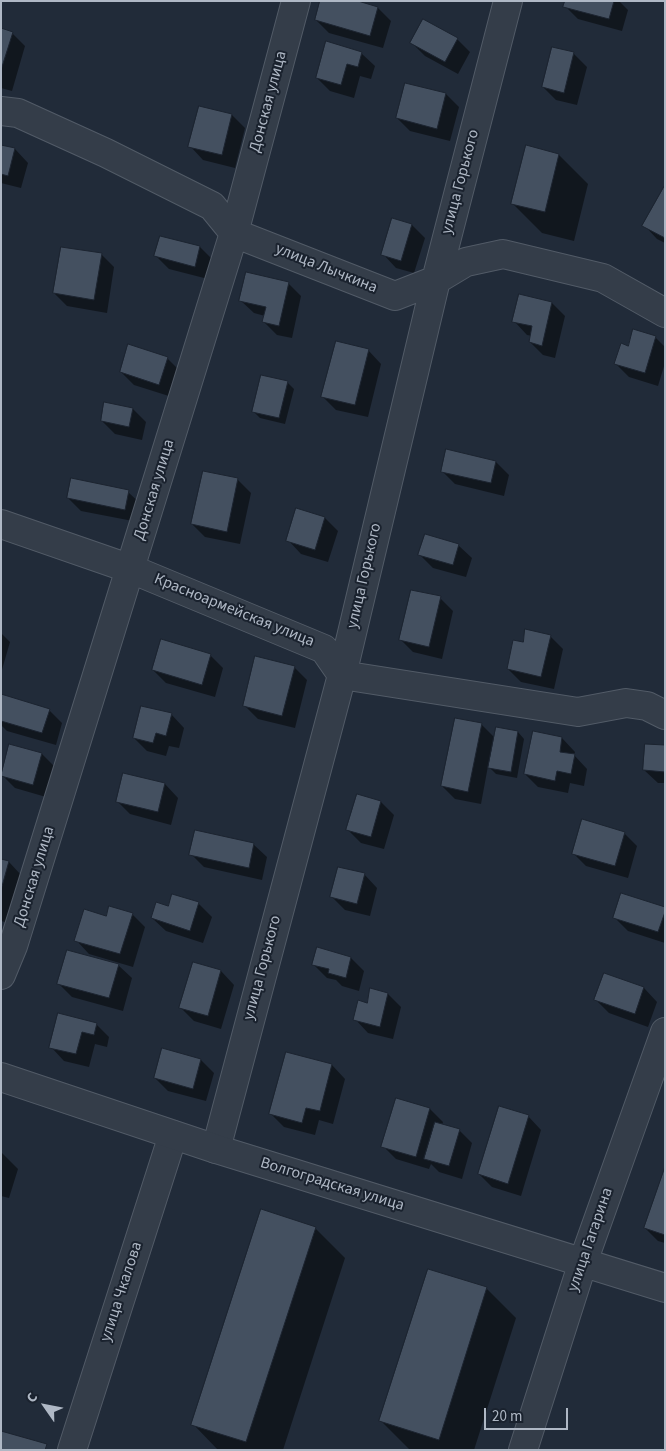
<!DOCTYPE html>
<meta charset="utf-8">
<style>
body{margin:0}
#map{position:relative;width:666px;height:1451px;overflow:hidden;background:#212b39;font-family:"Source Sans 3",sans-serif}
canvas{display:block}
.frame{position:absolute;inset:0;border:2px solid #afb8c5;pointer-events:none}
.north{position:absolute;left:20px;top:1381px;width:50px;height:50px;-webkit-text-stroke:4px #1a222e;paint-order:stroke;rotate:303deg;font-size:14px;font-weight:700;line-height:20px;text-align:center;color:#afb8c5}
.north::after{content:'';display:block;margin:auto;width:18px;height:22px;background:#afb8c5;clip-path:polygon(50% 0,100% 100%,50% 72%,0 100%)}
.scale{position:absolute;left:484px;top:1408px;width:84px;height:22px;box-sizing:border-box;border:2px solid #afb8c5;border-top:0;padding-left:6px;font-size:15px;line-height:18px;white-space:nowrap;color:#afb8c5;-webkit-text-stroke:4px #1a222e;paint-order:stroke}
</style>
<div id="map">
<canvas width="666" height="1451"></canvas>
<div class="frame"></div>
<div class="north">С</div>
<div class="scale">20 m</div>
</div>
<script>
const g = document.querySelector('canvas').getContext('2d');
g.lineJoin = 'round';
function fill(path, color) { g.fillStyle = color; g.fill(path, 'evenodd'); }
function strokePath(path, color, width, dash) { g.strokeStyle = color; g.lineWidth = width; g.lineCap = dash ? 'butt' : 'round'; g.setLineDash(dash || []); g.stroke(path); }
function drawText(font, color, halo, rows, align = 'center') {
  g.font = font + ' "Source Sans 3",sans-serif'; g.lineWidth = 4; g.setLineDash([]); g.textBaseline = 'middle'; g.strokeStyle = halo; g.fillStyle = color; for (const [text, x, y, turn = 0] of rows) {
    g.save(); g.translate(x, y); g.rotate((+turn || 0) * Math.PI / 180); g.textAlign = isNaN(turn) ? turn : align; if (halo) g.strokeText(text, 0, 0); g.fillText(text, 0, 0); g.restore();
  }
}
fill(new Path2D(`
 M566,1H619L628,10L622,31L578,19L565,6Z
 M378,8L391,21L383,48L329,33L316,20Z
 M1,29L12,33L25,46L12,91L1,88Z
 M457,39L470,52L458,74L425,56L412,43Z
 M361,53L375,66L371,79L360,76L354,98L330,91L317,78Z
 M574,54L587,67L577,105L556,100L543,87Z
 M406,84L446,94L459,107L450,141L410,131L397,118Z
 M232,115L245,128L235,168L203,160L190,146Z
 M1,146L15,149L28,163L21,188L1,183Z
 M559,155L588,184L574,241L542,233L513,204Z
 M665,189V243L657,239L644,225Z
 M412,225L425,238L414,273L396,268L383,254Z
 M200,247L213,260L208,279L169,269L156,256Z
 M101,254L114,267L107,313L67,306L54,293Z
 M288,283L301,296L292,338L277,335L263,321L265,316L254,313L240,300Z
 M552,303L565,316L555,358L543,355L530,342L532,336L527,335L514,321Z
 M655,337L665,347V363L658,386L629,377L616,364Z
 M368,350L381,364L368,417L336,410L323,397Z
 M167,358L180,371L172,397L134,385L121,372Z
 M287,382L294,389L285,424L260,418L253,411Z
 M105,403L133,409L146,422L142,440L115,434L102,421Z
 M496,462L509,475L504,496L455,484L442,471Z
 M204,472L238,480L251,493L240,544L205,537L192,524Z
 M128,492L142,505L138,522L81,511L68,498Z
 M297,510L325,518L338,531L328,562L301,554L288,540Z
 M458,545L472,558L466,577L433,568L420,555Z
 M440,598L453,611L442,659L413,652L400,639Z
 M1,633L10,642L1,673Z
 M550,636L563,649L554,689L521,682L508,669L524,643Z
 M210,655L223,668L215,697L166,683L153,670Z
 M294,667L307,680L295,728L258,719L245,706Z
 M1,696L49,710L62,723L56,745L7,731L1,725Z
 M171,714L184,728L179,748L169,746L166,756L147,751L134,738Z
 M481,724L495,738L497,728L518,732L524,739L517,778L496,774L488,766L481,804L455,799L442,786Z
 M562,738L575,752L574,755L587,769L584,786L570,783L568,793L538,787L525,774Z
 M665,746V783H658L644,770Z
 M42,754L55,767L46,797L15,788L2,775Z
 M124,774L165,784L178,798L171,825L130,814L117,801Z
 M381,802L394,815L384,849L361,843L348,830Z
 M624,833L637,846L628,878L586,866L573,853Z
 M253,844L267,857L262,880L204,867L191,854Z
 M1,860L9,862L22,876L9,923L1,921Z
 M364,874L377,888L370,916L345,910L332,897Z
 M198,903L212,917L203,943L166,931L152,918L169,907Z
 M665,908V943L628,931L615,918Z
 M132,914L145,927L133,967L89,954L76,940L107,917Z
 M351,958L364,971L359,991L342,986L336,980L327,978L313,964Z
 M194,964L221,971L234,985L221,1029L194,1021L181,1008Z
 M118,965L132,978L123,1011L72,997L59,984Z
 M605,975L644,988L657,1002L648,1027L609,1013L596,1000Z
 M371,990L388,994L401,1007L393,1039L368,1033L355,1019L368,1004Z
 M96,1024L109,1037L107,1047L95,1044L89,1067L64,1061L51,1047Z
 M201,1060L214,1073L206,1101L168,1091L155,1078Z
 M332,1065L345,1079L333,1124L319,1120L315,1135L284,1127L271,1114Z
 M397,1099L430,1109L443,1122L442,1125L459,1130L472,1143L462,1179L439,1172L431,1164L429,1169L396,1159L383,1146Z
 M528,1116L541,1130L521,1196L492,1187L479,1174Z
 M1,1152L18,1169L9,1198L1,1196Z
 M665,1171V1243L658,1241L645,1228Z
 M315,1228L345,1258L283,1450H218L193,1424Z
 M486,1288L516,1318L474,1450H410L381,1421Z`), '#0007');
const building = new Path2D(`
 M320,1H358L378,7L370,36L315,20Z
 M565,1H614L609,19L563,7Z
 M423,19L458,38L445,62L410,43Z
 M1,28L13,32L1,70Z
 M326,41L362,52L358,67L347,64L341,85L316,78Z
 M552,47L574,52L564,93L542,87Z
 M405,83L446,93L437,129L396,118Z
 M199,106L232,114L222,155L188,147Z
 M1,145L15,148L8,176L1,174Z
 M526,145L559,154L545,212L511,204Z
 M664,187L665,188V238L642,226Z
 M392,218L412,224L401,261L381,255Z
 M160,236L200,246L195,267L154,256Z
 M61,247L102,253L94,300L53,293Z
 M246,272L289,282L279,326L262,322L266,307L239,301Z
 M519,294L552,302L542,346L529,342L532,326L512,322Z
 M633,329L656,336L645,373L614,364L621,343L628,346Z
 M336,341L369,349L355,405L321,397Z
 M128,344L168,357L159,385L120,372Z
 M261,375L288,381L279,418L252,412Z
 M104,402L133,408L129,427L101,421Z
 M446,449L496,461L491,483L441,472Z
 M203,471L238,478L227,532L191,524Z
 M71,478L129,490L125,510L67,498Z
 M296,508L325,517L315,550L286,541Z
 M425,534L459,544L453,565L418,555Z
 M411,590L441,596L429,647L399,640Z
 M525,629L551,635L541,677L507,669L513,640L523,642Z
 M161,639L211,654L202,685L152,670Z
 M255,656L295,666L282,716L243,706Z
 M1,694L50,709L42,733L1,721Z
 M141,706L172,713L166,736L156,733L153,743L133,738Z
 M455,718L482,723L468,792L441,786Z
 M496,727L518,731L511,772L488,768Z
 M533,731L562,737L560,752L575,754L571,774L557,771L555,781L524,774Z
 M9,744L42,753L33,785L1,776Z
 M645,744L665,745V772L643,770Z
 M123,773L165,783L158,812L116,802Z
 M357,794L381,801L371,837L346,830Z
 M582,819L625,832L615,866L572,854Z
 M195,830L254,843L249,868L189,855Z
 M1,859L9,861L1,890Z
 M338,867L365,873L357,904L330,897Z
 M621,893L665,907V912L658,932L613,918Z
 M172,894L199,902L190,931L151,918L156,902L168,906Z
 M109,906L133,913L120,954L74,941L84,909L106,916Z
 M317,947L351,957L346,978L328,973L329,969L312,965Z
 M67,950L119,964L109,998L57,984Z
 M193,962L221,970L208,1016L179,1008Z
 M604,973L644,987L635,1014L594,1000Z
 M370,988L388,993L380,1027L353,1020L358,1000L367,1003Z
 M58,1013L97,1023L94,1035L82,1032L76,1054L49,1048Z
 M162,1048L201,1059L193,1089L154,1078Z
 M286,1052L332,1064L320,1111L306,1108L302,1123L269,1114Z
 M396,1098L430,1108L416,1157L381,1147Z
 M499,1106L529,1115L508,1184L478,1174Z
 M435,1122L460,1129L449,1166L424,1159Z
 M665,1167V1235L644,1228Z
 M261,1209L316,1227L246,1442L191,1425Z
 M428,1269L487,1287L439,1440L379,1421Z
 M1,1431L47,1444L45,1450H1Z`);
fill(building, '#445060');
strokePath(building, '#1c2430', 1);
const minor = new Path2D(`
 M1,111L18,113L106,153L212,206L234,233L395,296L436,280L466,262L503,254L603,278L665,313
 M1,524L131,569L324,649L342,675L578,712L626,703L647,706L665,715
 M1,975L13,946L234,233L296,1
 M216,1149L342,675L436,280L508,1
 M72,1450L173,1135
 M523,1450L583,1262L665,1032`);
const tertiary = new Path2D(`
 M1,1077L216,1149L665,1288`);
strokePath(minor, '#525b67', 30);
strokePath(tertiary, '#525b67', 30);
strokePath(minor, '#343d49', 28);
strokePath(tertiary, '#343d49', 28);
drawText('16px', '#afb8c5', '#1a222e', [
 ["Донская улица",269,102,-75],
 ["улица Горького",461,182,-75],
 ["улица Лычкина",326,269,22],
 ["Донская улица",155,490,-73],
 ["улица Горького",365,576,-77],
 ["Красноармейская улица",234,611,22],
 ["Донская улица",35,877,-73],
 ["улица Горького",263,968,-75],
 ["Волгоградская улица",332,1185,17],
 ["улица Гагарина",591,1240,-71],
 ["улица Чкалова",122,1292,-72]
]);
</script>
